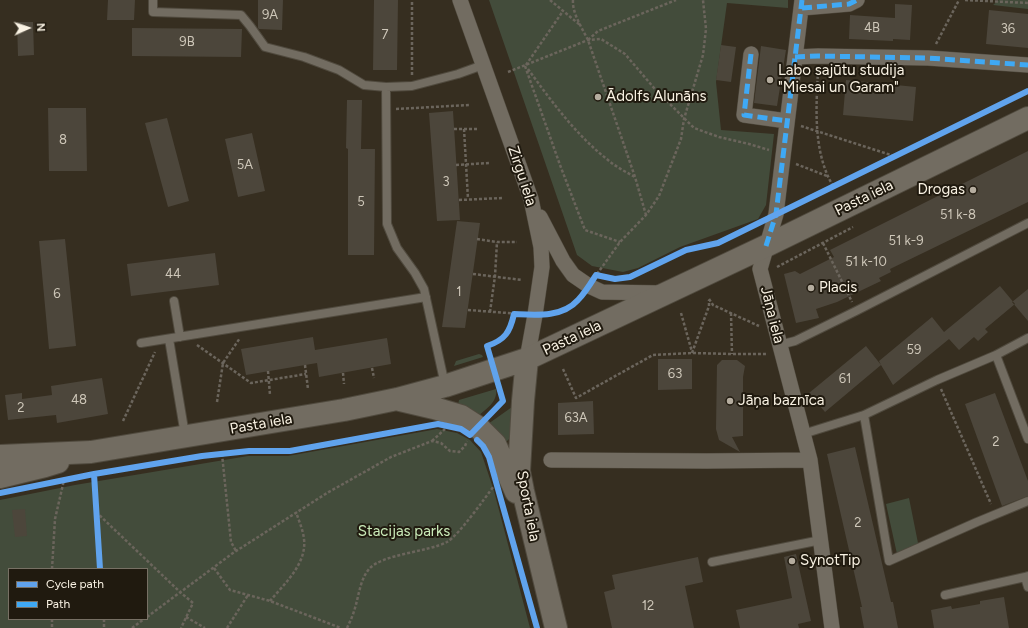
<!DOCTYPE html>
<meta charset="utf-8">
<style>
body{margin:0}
#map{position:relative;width:1028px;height:628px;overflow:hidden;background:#362e20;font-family:Figtree,sans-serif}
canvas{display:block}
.legend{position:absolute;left:8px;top:568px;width:140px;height:52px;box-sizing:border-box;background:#201a0f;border:1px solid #777064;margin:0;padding:5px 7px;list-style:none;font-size:12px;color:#f9f2e3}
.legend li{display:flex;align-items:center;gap:8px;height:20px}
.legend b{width:20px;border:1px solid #777064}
.north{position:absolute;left:8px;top:8px;width:40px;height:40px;-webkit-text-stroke:3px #201a0f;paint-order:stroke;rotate:87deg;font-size:11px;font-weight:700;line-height:16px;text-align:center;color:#f9f2e3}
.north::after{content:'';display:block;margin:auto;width:14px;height:18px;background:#f9f2e3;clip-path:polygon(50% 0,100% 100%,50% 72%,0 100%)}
</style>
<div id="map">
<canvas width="1028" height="628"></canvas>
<ul class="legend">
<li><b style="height:5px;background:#60a3ed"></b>Cycle path</li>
<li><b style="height:5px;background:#3fa9f5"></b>Path</li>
</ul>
<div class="north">N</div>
</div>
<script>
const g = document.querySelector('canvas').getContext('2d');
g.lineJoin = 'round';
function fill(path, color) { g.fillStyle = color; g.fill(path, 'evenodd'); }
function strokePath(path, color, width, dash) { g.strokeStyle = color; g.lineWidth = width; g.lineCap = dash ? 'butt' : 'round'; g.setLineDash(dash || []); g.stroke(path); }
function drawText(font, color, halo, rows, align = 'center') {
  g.font = font + ' Figtree,sans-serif'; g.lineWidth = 4; g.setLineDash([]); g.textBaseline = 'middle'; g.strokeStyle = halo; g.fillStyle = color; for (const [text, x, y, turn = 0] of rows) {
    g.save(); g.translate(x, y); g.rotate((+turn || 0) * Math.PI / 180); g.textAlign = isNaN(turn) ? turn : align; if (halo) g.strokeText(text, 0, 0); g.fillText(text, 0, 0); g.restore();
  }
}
fill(new Path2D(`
 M489,0H788V8L727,3L716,82L721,130L774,134L766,205L758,219L680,247L638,268L623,272L592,266L577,255Z
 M999,0H1028V9L993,5Z
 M479,354L482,355L483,357L454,366L456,361Z
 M496,389C498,402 486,409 477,417L458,405L459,400Z
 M512,407L510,438L507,441H502L488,424Z
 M437,429L457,433L470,440L481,452L494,491L530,628H0V500L75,485L248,456H288ZM9,569H147V619H9Z
 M909,498L919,548L897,554L886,504Z`), '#434c3b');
fill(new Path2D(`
 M108,0H135L134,20H107Z
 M258,0H283L282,30L259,29L258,28Z
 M374,0H398L397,70H373Z
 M895,4L912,5L910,40L893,39V41L849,39L850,15L895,18Z
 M989,10L1028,14V48L986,44Z
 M17,22H33L34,55L18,56Z
 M132,28L242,29L241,57L132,56Z
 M721,45L736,47L731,82L716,80Z
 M761,46L786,50L777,106L754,103Z
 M846,80L916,87L913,121L843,115Z
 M347,100H362L361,149H375L374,255H348V149L346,148Z
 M48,108H86L87,171H49Z
 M453,111L460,220L437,221L429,113Z
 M167,118L189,201L168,207L145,123Z
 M252,133L265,191L238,197L225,139Z
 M1028,151V202L890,269L891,272L879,278L881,281L837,302L816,309L819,318L796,323L784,274L795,271L800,274L834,257L830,250Z
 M457,221L480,223L465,328L442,327Z
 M65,239L76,346L49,349L39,241Z
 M215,253L219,285L131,296L127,264Z
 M1000,286L1015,304L985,329L988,332L978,341L974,337L959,350L949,339L893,385L881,365L825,412L809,393L866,346L881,365L879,361L932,317L944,332Z
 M1028,289V321L1012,302Z
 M313,337L315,350L387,338L391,364L319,377L317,363L246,375L241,349Z
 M658,359H692V389L658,390Z
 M722,360H737L745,366L743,377V436L732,437L740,452L719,440L716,429L717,365Z
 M102,378L108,414L57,423L56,415L8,420L5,395L22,393V399L52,395L51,386Z
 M995,393L1028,481V496L1002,506L965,404Z
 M593,401L594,434L558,435V403Z
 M855,447L891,602H893L898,628H864L860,607H862L827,454Z
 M25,509L27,536L15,537L12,510Z
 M796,554L811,621L798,624L799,628H740L736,610L792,598L784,557Z
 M698,557L703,582L685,586L694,628H612L604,592L615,589L612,575Z
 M1004,597L1009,628H934L931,610L951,606L952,609L980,604V601Z`), '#4c463b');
const lane = new Path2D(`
 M153,0V12L241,15L250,26L265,47L304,57L339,70L364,85L386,87
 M174,301L180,337
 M169,339L185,435
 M141,343L426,297
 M779,345L795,341L856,311L1028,223
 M996,355L1028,439
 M445,385L424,289L415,273L397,248L387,224L386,87L412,86L458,74L483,65
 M864,415L889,561L977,522L1028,501
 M803,434L864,415L937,380L996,355L1028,338
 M712,562L821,540
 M1028,576L1025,577L1028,587
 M945,595L1025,577`);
const street = new Path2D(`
 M460,0L531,199L541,247L542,267L535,315L527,359
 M802,0L776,214L760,269L810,460L832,628
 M802,8L849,4L857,0
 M751,54L744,115L787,121
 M795,57L818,56L928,58L1028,65
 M540,217L563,261L573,275L589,286L602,292L662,293
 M551,460L707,461L810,460`);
const secondary = new Path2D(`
 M527,359L523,401L519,471L523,491L556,628
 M400,400L434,408L461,416L478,427L495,444L516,492
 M0,456L91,452L344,410L397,399L445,386L527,359L766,246L1028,118
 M0,477L45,466L58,462`);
strokePath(lane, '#504a3e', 10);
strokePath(street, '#504a3e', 16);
strokePath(secondary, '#504a3e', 24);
strokePath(new Path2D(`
 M550,0L580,25
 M573,0C572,13 582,28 588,40L635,177L646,215
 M965,0L1028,3
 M588,40L598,31L676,0
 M936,44L959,0
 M526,65L563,11
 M525,66L560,165L585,230L620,242
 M528,69C552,102 576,135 608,160C616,167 626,172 635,177
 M818,71C816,109 813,152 833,186
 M508,72L588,40L601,39L625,54L654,88L694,128L719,137L749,144L769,150
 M412,75V0
 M396,109L469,105
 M801,126L894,156
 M454,129H477
 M464,129L468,199
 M796,164L827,176
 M456,165L489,163
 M459,200L502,198
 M477,239L497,242H517
 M823,243L852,302
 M777,267L853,227
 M473,274L522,280
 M597,274L620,242L646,215L659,196L669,170L681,139L684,119L703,55L706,29L703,0
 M709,299L713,305L759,326
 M468,310L521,314
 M490,312L495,276L497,242
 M681,313L692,352
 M731,313L732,354
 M550,314C561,313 573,307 580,298
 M197,345L251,383L306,374
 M692,353L709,306V300
 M305,365L308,389
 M372,368L374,378
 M563,369L576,398L653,355L692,353L732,354H768
 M268,371L270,395
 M343,373L344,384
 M941,389L991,504
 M217,402L223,363L240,338
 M490,415L503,401
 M123,421L155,352
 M432,441L445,429
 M222,454L231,542L236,551
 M94,474L100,569
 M96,512L180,592L193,603L181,628
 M214,568L230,590L270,601L341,628
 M52,569L55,519L64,480
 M270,601C284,584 307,564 304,539C303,530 299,521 296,512
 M147,617L233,553L327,493L391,457L432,441L441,443L450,451L459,452L465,446L467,441
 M186,617L205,628
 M52,619V628
 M104,619V628
 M132,628L144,619
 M227,628L248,595
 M347,628C350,622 353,615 355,608C359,595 360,580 369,569C382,554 428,552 447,542C459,535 484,499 494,486`), '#6b655c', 2.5, [3, 2]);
strokePath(lane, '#726c61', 8);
strokePath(street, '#726c61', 15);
strokePath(secondary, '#726c61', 22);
strokePath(new Path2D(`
 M802,8L849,4L857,0
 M751,54L744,115L787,121
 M795,57L818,56L928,58L1028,65
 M766,246L776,214L802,0`), '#3fa9f5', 5, [10, 5]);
strokePath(new Path2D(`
 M477,440L483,446L489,457L537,628
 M94,474L100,569
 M0,493L94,474L202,456L249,451H290L438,424L461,429L470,435L503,401L487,346C505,340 510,332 514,314C535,315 562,318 578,300C585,293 591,283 596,275L615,279L630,277L686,250L718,243L1028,91`), '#60a3ed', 6);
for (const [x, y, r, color] of [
 [770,80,4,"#b5ad9f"],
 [598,97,4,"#b5ad9f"],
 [973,190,4,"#b5ad9f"],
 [811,288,4,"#b5ad9f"],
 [730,401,4,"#b5ad9f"],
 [792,561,4,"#b5ad9f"]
]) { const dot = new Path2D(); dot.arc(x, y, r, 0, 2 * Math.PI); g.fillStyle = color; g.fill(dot); strokePath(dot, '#201a0f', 1.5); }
drawText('13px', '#cec7b9', null, [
 ["9A",270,15],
 ["4B",872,28],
 ["36",1008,29],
 ["7",385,35],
 ["9B",187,42],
 ["8",63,140],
 ["5A",245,165],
 ["3",446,182],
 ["5",361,202],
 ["51 k-8",958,215],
 ["51 k-9",906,241],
 ["51 k-10",866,262],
 ["44",173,274],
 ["1",459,292],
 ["6",57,294],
 ["59",914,350],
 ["63",675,374],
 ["61",845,379],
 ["48",79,400],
 ["2",21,408],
 ["63A",576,418],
 ["2",996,442],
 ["2",858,523],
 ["12",648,606]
]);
drawText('15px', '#f9f2e3', '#201a0f', [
 ["Labo sajūtu studija",778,71],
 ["\"Miesai un Garam\"",778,88],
 ["Ādolfs Alunāns",606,97],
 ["Drogas",965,190,"right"],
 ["Placis",819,288],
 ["Jāņa baznīca",738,401],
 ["SynotTip",800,561]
], 'left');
drawText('15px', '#f9f2e3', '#201a0f', [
 ["Zirgu iela",522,176,72],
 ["Pasta iela",864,198,-26],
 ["Jāņa iela",772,315,76],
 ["Pasta iela",572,338,-25],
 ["Pasta iela",261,424,-10],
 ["Sporta iela",528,506,79]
]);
drawText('15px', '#caebb9', '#201a0f', [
 ["Stacijas parks",404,532]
]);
</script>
